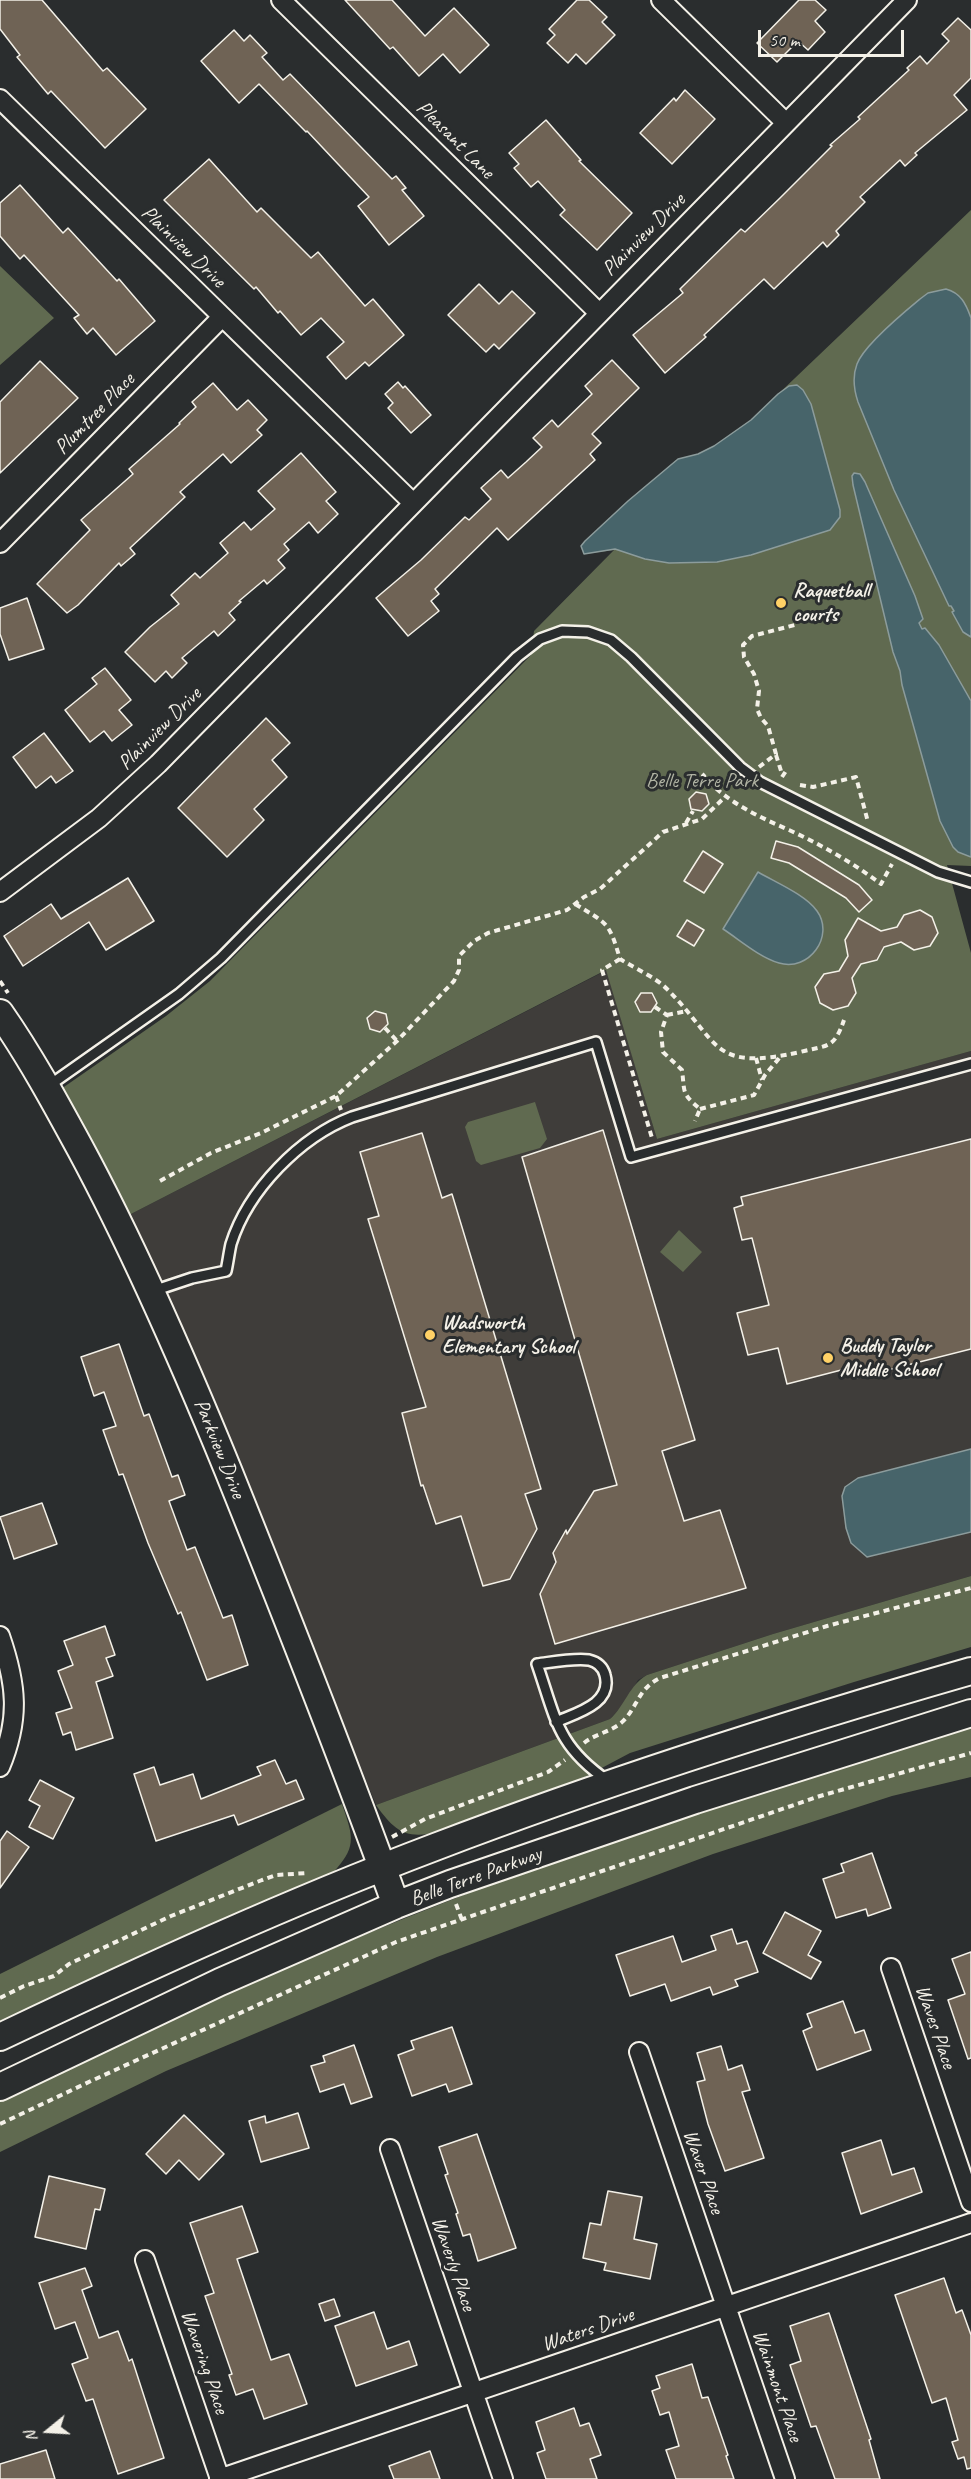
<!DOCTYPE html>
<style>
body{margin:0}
#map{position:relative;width:971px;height:2479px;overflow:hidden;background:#2a2d2e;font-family:Caveat,sans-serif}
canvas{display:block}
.north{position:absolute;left:18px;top:2401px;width:60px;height:60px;-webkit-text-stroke:4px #2a2d2e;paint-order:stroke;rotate:252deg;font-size:16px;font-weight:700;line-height:24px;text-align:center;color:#f4f1e8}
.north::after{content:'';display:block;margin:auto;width:21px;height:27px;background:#f4f1e8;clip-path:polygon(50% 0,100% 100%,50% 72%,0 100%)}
.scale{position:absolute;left:758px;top:30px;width:146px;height:27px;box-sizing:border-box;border:3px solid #f4f1e8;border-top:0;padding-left:8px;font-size:18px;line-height:21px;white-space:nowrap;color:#f4f1e8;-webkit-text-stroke:4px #2a2d2e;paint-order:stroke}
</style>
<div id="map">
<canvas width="971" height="2479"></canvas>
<div class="north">N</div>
<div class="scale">50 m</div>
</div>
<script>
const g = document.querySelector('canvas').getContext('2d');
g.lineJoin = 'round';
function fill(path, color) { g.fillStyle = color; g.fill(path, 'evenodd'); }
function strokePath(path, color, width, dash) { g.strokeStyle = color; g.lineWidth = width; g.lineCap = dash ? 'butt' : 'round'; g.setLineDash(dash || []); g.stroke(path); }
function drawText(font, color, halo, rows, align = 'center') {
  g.font = font + ' Caveat,sans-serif'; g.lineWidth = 6; g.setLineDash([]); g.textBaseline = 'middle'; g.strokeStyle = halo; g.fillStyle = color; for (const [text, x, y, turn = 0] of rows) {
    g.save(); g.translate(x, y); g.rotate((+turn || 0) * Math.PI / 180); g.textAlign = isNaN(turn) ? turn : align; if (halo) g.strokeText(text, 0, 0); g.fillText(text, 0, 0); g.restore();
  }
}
fill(new Path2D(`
 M607,970L657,1139L971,1051V1576L773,1634L647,1675L638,1680L624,1704L610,1719L376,1805L235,1456L129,1215Z`), '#3f3d3a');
fill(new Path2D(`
 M971,210V866L947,865L971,953V1051L657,1139L606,970L129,1215L61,1089L166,1016L210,981L531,655L534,631L614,550L584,554L581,546L585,541L628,501L678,459L698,454L714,446L751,420Z
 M0,266L54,318L0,365Z
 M535,1102L547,1139L540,1148L481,1165L476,1161L465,1127L468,1122Z
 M679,1230L702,1252L683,1272L660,1252Z
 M971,1576V1647L854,1682L630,1753L564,1788L442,1831C407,1840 396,1833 376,1805L610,1719C625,1706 629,1685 647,1675L773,1634Z
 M971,1727V1777L892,1796L713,1854L437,1957L166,2071L0,2152V2099C107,2049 214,1998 324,1952C534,1862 751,1789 971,1727Z
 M342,1804C354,1839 357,1847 331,1875L0,2026V1974Z`), '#606a50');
const water = new Path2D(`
 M946,289C961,293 966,304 971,318V637L963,632L952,612L954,611L951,606H949L894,490L858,402C854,390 852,377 857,364C864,345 903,313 920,299L928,293Z
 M797,385L803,390L811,404L840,510V517L830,530L751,555L717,562L669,563L645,559L615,549L584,554L581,546L585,541L628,501L678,459L698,454L714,446L751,420L778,394L789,386Z
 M854,473L860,474L865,482L915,596L923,619L919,623L922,629L925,628L939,645L971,701V857L958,852L953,847L940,821L902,685L900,671L893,652L853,485L852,476Z
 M758,872C775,882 806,895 817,911C835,936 809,972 779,963C759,957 740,940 723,929Z
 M971,1449V1532L867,1557L851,1543L846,1528L842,1496L845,1487L858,1478Z`);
fill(water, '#47646a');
strokePath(water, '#8c9c9c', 1.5);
const building = new Path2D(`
 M0,0H42L103,71L107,68L146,109L105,148L51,91L48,94L17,57L20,55L0,29Z
 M345,0H392L425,36L454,8L489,45L460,73L443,54L419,76L393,47L390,49Z
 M577,0H589L607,17L602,22L615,35L586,64L576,54L568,63L547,43L555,35L549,29Z
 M799,0H815L826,10L815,21L825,32L808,50L798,41L777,62L757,43Z
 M958,18L971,30V78L954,95L967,110L915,153L917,155L905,166L900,160L860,197L865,202L836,231L839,235L827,247L823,242L774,289L764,279L704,335L706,337L665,373L633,335L683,293L680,289L741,229L745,232L780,198L832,146L830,145L860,119L858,117L909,70L907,68L920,56L927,64L949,41L942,34Z
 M234,30L244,41L250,35L267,53L262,57L283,80L290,74L392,179L396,176L406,188L402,190L424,216L389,245L358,206L369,197L307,131L306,132L259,84L239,103L201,61Z
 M685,90L715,119L672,164L640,133L674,98L676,101Z
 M546,120L581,160L579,161L632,213L597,250L560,215L565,210L538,181L531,187L514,168L519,164L509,153Z
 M209,159L257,212L261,208L311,258L318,252L365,306L373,299L404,335L369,366L365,362L346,379L327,357L344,342L321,318L301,335L280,311L278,313L256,287L254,289L164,200Z
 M20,185L63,233L68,228L117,281L119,279L155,321L116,355L93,328L87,334L74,318L79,315L24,255L20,259L0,236V203Z
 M479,284L499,304L512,291L535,313L499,349L494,344L486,352L448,315Z
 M612,360L639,388L592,434L601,443L590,454L595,460L508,540L497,528L435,589L439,594L431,601L439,611L408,636L376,598L421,560L465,517L469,520L491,499L481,488L501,470L508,478L526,462L542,447L533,438L552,420L558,427L592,394L585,386Z
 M40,361L78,398L0,473V402Z
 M398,382L403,388L405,386L431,415L411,433L388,408L393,403L385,394Z
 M213,383L237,410L248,400L267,420L257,430L262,435L231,463L223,454L180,492L185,497L130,548L135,554L121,566L119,563L78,605L67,613L37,584L90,530L81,520L133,474L129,469L180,424L179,423L196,407L192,402Z
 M301,453L336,492L326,501L338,514L318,533L309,522L284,544L289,550L278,560L285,568L267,584L264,580L239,601L241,602L229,613L235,620L218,636L214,631L182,658L187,663L172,678L166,671L155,682L125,652L150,627L179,604L171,595L195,573L200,578L228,553L220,543L244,522L251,530L275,509L258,491Z
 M27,598L44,649L9,660L0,634V608Z
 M105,668L131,700L119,710L132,725L112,741L104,731L90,742L65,710L97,684L92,678Z
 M266,718L290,743L272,760L287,777L254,809L264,820L227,857L178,808Z
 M44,733L73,771L56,783L51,776L36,788L13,757Z
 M696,792L706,794L709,804L702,811L691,809L689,799Z
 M776,841L798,847L859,885L872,900L859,912L846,898L789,863L771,858Z
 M703,851L723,864L704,893L684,881Z
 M128,878L154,921L106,950L89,922L23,966L4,936L51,904L61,919Z
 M920,910L932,917L938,933L930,946L914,950L901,942L884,947L877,960L861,964L852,978L856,993L848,1006L833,1010L820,1003L815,987L824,974L839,971L848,956L845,940L858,918L881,931L897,927L904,915Z
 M687,920L704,930L694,946L677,936Z
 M641,993H652L657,1003L651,1012H640L635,1002Z
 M375,1011L386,1014L388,1024L380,1032L370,1029L367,1018Z
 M603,1130L695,1440L662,1451L684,1521L720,1510L746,1588L555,1644L540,1594L556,1562L553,1553L566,1530L567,1534L594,1491L617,1485L522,1157Z
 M422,1133L442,1198L452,1194L541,1489L525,1494L537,1529L510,1579L483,1586L461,1516L436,1524L423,1485L421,1486L402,1413L426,1407L368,1219L379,1216L360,1152Z
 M971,1139V1349L856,1378L853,1367L787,1384L778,1348L748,1355L737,1313L769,1305L752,1238L742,1240L734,1208L743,1205L741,1197Z
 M119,1344L144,1416L149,1414L172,1477L178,1475L185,1495L169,1501L187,1550L195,1547L223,1618L232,1615L248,1665L207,1680L181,1612L178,1614L148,1543L123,1474L119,1475L103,1430L116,1426L104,1392L94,1396L81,1357Z
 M42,1503L57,1544L14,1559L0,1517Z
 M105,1626L115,1655L106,1658L113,1676L96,1682L113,1738L76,1750L71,1732L63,1735L56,1713L72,1708L58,1671L73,1665L64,1641Z
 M275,1760L286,1784L296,1780L304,1799L238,1825L234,1815L156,1841L134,1774L154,1767L160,1785L193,1774L201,1799L261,1775L257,1767Z
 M40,1780L74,1798L53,1839L29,1827L40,1806L29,1800Z
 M7,1831L29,1847L0,1888V1841Z
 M872,1853L891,1908L868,1916L866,1909L836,1918L823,1879L844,1872L841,1864Z
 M785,1912L821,1931L808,1955L821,1962L811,1979L763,1953Z
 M732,1929L737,1944L747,1941L758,1972L735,1980L738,1986L713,1995L710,1987L671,2001L665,1984L630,1996L616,1955L673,1936L682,1962L716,1950L711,1936Z
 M971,1952V2058L968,2059L948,2000L965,1994L952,1959Z
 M843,2001L855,2033L864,2030L871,2050L817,2070L803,2031L812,2027L807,2014Z
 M452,2027L472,2084L449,2092L446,2084L412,2096L398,2055L414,2049L411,2041Z
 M354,2045L372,2097L351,2104L344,2084L320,2092L311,2066L325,2062L323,2056Z
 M721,2046L728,2070L742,2065L750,2090L742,2092L764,2158L725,2171L708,2124L697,2082L705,2080L697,2053Z
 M298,2113L309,2148L261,2162L249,2121L265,2116L266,2123Z
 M184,2115L224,2154L199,2180L179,2160L166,2174L146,2154Z
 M477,2134L516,2248L478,2261L470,2234L463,2236L456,2214L458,2213L445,2175L448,2174L439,2147Z
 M881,2140L892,2175L914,2168L922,2192L861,2214L842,2153Z
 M49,2176L105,2189L100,2210L95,2209L86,2249L35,2237Z
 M608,2191L642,2197L634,2239L657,2244L650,2279L604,2270L606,2263L583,2258L590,2223L601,2225Z
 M242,2206L258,2252L237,2259L271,2360L289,2354L307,2404L264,2419L253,2389L236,2395L229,2375L232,2374L205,2296L214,2293L190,2223Z
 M85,2268L92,2286L82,2290L99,2338L118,2331L129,2361L132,2359L164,2458L118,2474L93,2399L86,2401L72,2364L88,2358L75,2322L55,2329L39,2283Z
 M944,2278L956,2313L962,2310L971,2335V2468L967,2469L964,2457L958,2459L952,2442L958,2440L946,2398L932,2403L895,2295Z
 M334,2299L340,2316L325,2321L319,2304Z
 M374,2312L387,2349L409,2341L417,2365L356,2386L335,2326Z
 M829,2313L871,2439L869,2440L880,2479H835L816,2426L811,2427L790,2365L801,2361L790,2326Z
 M692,2364L702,2398L708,2397L728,2455L726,2456L734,2479H676L666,2450L679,2446L669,2412L660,2415L652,2391L660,2388L656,2376Z
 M574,2408L580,2426L589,2423L601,2455L590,2459L597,2479H546L537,2453L545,2450L536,2422Z
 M46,2450L55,2479H0V2464Z
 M430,2451L440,2479H394L389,2466Z`);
fill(building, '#6f6355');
strokePath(building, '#f4f1e8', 1.5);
const lane = new Path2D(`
 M47,1087L179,994L221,958L517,657L540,639L562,631L588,632L611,640L631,657L740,767L760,782L938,872L971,882
 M153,1291L192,1278L226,1271C228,1262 229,1253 231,1244C248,1190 300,1137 352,1117L596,1042L631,1157L971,1064
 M556,1722C576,1713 613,1704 605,1675C603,1667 597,1662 589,1660C573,1658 553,1662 537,1664C556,1719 557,1746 608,1781`);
const street = new Path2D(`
 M281,0L599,313
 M661,0L786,123
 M0,99L413,503
 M0,543L222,317
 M0,892L99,818L158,764L907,0
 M0,1636C17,1685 20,1719 0,1767
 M891,1968L971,2202
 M639,2052L785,2479
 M390,2149L503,2479
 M145,2260L220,2479
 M219,2479L971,2223`);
const secondary = new Path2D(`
 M0,1013C30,1056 55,1102 80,1148C136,1252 183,1360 228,1470C286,1614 343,1759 396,1905
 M0,2037C143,1969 287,1903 435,1847C611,1780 790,1723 971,1671
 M0,2087L220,1982L396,1905L450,1884L695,1800L971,1713`);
strokePath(lane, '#f4f1e8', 14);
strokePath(street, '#f4f1e8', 22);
strokePath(secondary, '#f4f1e8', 30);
strokePath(new Path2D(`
 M776,755L782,774
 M759,767L776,754L768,726L761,718L757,709L759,691L754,674L744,657L743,645L752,636L795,625
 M705,774L703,776C727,802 757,816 789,830C822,845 853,863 881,884L892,864
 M782,777L786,771
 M800,785L813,787L856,777L868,822
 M686,823L693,811
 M575,904C608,924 609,922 620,959C636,969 655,977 667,989C721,1043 710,1072 800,1052C828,1045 834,1049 844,1020
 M620,959L602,970L652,1138
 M0,981L8,993
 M655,1007L667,1015L661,1032L663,1052L682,1070C685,1093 681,1093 700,1109L695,1121
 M667,1015L687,1011
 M385,1028L397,1041
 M756,1058L762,1080
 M336,1096L341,1110
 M700,1109L754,1095L765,1075L781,1056
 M160,1181L211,1153L261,1133L336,1096L397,1041L454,981L459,970V956L474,941L488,933L567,910L584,897L600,889L663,832L702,819L725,797
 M584,1743C595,1734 610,1732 621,1723C638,1708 637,1689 660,1678L827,1626L971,1588
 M392,1837L425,1819L548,1772L565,1760
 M456,1904L462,1920
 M0,1998L24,1986L54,1976L69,1964L171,1916L262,1880L276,1875L308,1873
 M0,2124L91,2081L396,1942L820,1796L971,1753`), '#f4f1e8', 4, [6, 4.5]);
strokePath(lane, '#2a2d2e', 9);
strokePath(street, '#2a2d2e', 18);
strokePath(secondary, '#2a2d2e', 26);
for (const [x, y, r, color] of [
 [781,603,6,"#ffd166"],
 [430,1335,6,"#ffd166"],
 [828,1358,6,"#ffd166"]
]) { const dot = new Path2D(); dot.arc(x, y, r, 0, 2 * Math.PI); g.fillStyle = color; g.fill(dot); strokePath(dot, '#2a2d2e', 2); }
drawText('21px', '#f4f1e8', '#2a2d2e', [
 ["Pleasant Lane",455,140,45],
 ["Plainview Drive",644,235,-45],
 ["Plainview Drive",183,247,44],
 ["Plumtree Place",95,414,-46],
 ["Plainview Drive",160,729,-45],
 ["Parkview Drive",219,1449,68],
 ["Belle Terre Parkway",476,1877,-20],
 ["Waves Place",935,2027,71],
 ["Waver Place",703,2172,71],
 ["Waverly Place",453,2264,71],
 ["Waters Drive",588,2330,-19],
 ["Wavering Place",204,2362,71],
 ["Wainmont Place",777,2386,71]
]);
drawText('bold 21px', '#f4f1e8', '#2a2d2e', [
 ["Raquetball",793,591],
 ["courts",793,615],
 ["Wadsworth",442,1323],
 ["Elementary School",442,1347],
 ["Buddy Taylor",840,1346],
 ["Middle School",840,1370]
], 'left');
drawText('21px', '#b1b4a4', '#2a2d2e', [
 ["Belle Terre Park",702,781]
]);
</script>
